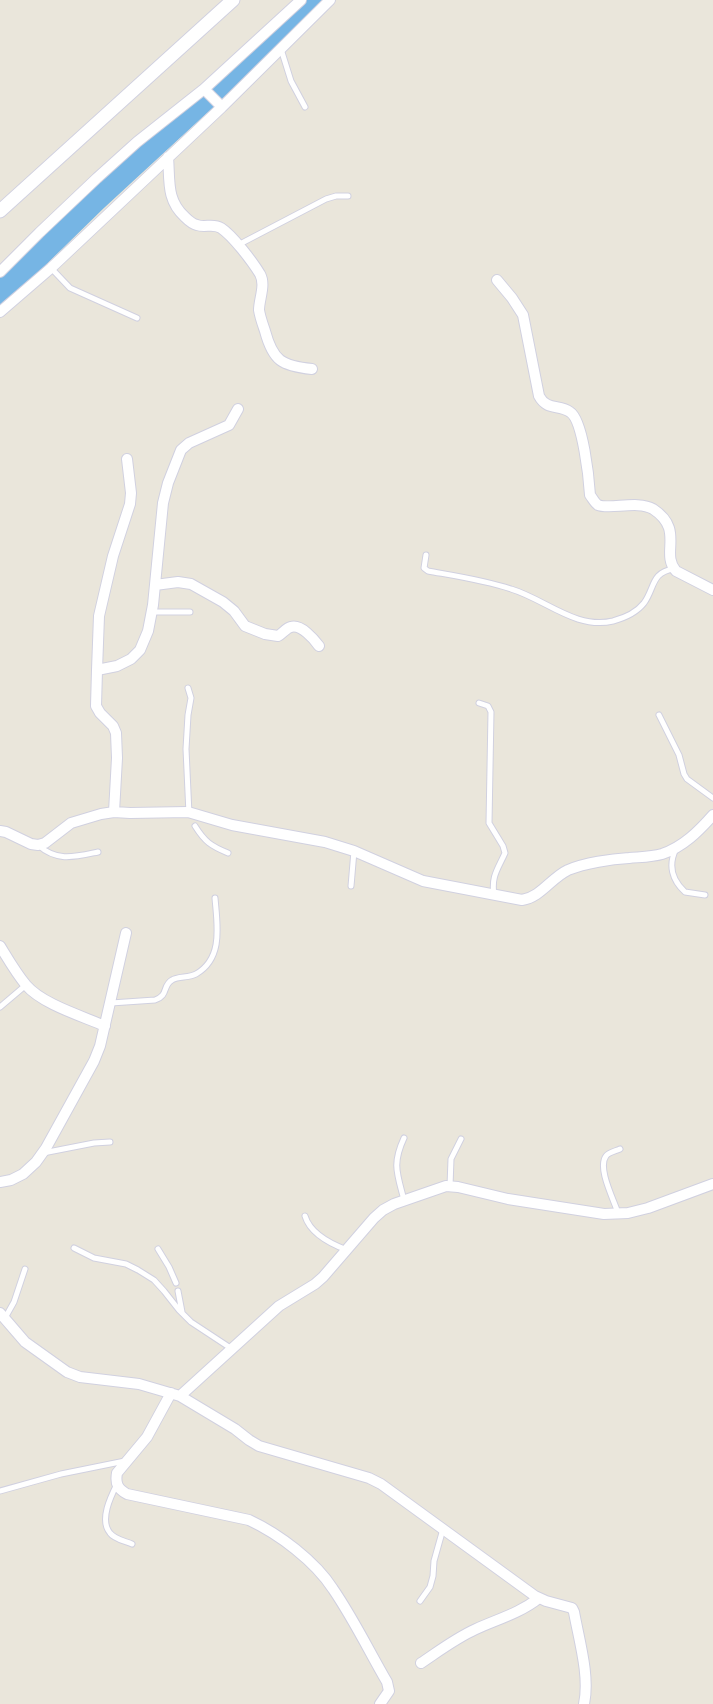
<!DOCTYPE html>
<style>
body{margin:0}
canvas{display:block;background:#eae6db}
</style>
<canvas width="713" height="1704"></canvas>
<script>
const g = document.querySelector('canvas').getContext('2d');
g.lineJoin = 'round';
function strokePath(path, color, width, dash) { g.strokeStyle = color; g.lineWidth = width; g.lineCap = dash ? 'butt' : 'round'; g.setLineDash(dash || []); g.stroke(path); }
strokePath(new Path2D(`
 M0,293L95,200L312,0`), '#76b5e4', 24);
const service = new Path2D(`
 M281,49L291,81L305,107
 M238,245L326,199L336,196H348
 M51,268L70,288L137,318
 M426,555L424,568L428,571C456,576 484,580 511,589C545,599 576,630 613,621C624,618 637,612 644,603C655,588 651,572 674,569
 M152,612H190
 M188,688L191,698L188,715L186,749L189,814
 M479,703L488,706L491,712L489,823L503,846L505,853C498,869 491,876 494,895
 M659,715L679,755L684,774L687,779L713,798
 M195,826C205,842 211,846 228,853
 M38,845C57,862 74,857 98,852
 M676,849C668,865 672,880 685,892L705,895
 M351,886L354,851
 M111,1003L155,1000C169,995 162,986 172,980C178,976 189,978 196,974C224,958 217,924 215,898
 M0,1007L26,985
 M43,1153L94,1143L110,1142
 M450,1186L451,1159L461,1139
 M404,1200C397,1173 392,1164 404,1138
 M618,1213C614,1200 597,1168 606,1156C609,1152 616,1151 620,1149
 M305,1216C310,1233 331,1244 347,1250
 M74,1248L94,1258L126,1264L138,1270L154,1280L164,1291L179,1310L191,1322L232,1349
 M158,1249L169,1267L176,1283
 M178,1291L182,1312
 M5,1318L14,1302L25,1269
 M117,1484C111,1496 99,1520 110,1533C114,1539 125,1541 132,1544
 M0,1491L61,1474L125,1461
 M420,1601L430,1587L433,1576L434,1561L443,1529`);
const minor = new Path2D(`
 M204,89L222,107
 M168,157C170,180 166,200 185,217C188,220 192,224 197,225C205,228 213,223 221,228C233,236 252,261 260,274C266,285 259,299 259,310C260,317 263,325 265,331C273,361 282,366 312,369
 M0,272L39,233L97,178L137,142L204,89L301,0
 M497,280L512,298L523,315L539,396C547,411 559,404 570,412C583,420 589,479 590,495C593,499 595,503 598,505C609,510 638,500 653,509C685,530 660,553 676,571L713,590
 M0,312L51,268L222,107L330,0
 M155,585L178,582L191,584L223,602L234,611L245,626L265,634L278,636C282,634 286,628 291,627C301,624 314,639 319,646
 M97,670L117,666L131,659L140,650L148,631L153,605L163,503L168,483L181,450L189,443L229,425L238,409
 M114,812L117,758L116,733L113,726L100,713L96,706L97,670L99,616L113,556L130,504L131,493L127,459
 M0,831L6,832L31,844L38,845L45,843L71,823L101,814L114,812L130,813L188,812L232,825L325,842L354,851L423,881L522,900C541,897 551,878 568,870C585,863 611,859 629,858C640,857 652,857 662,854C683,847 699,831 713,815
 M0,946C8,959 16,973 26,985C42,1004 82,1016 105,1026
 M0,1182L11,1180L23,1174L36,1162L46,1148L94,1061L100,1046L126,933
 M0,1313L25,1342L67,1372L80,1377L139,1384L180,1396L235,1429L249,1440L259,1446L369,1478L381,1484L535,1596L546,1601L572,1608L574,1612C579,1640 590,1676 584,1704
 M171,1393L147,1437L117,1473C115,1484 118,1489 127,1494L249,1520C279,1534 315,1561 333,1589C353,1618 369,1651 387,1682L389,1691L380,1704
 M180,1396L279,1306L315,1284L323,1277L374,1218L383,1210L394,1204L446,1186L458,1187L508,1199L604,1214L628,1213L648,1208L713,1184
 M421,1663C439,1651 456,1638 476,1629C498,1619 520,1613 539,1598`);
const tertiary = new Path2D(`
 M0,211L233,0`);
strokePath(service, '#d1d1e0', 7);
strokePath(minor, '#d1d1e0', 12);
strokePath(tertiary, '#d1d1e0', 15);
strokePath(service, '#fff', 5);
strokePath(minor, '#fff', 10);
strokePath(tertiary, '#fff', 13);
</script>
